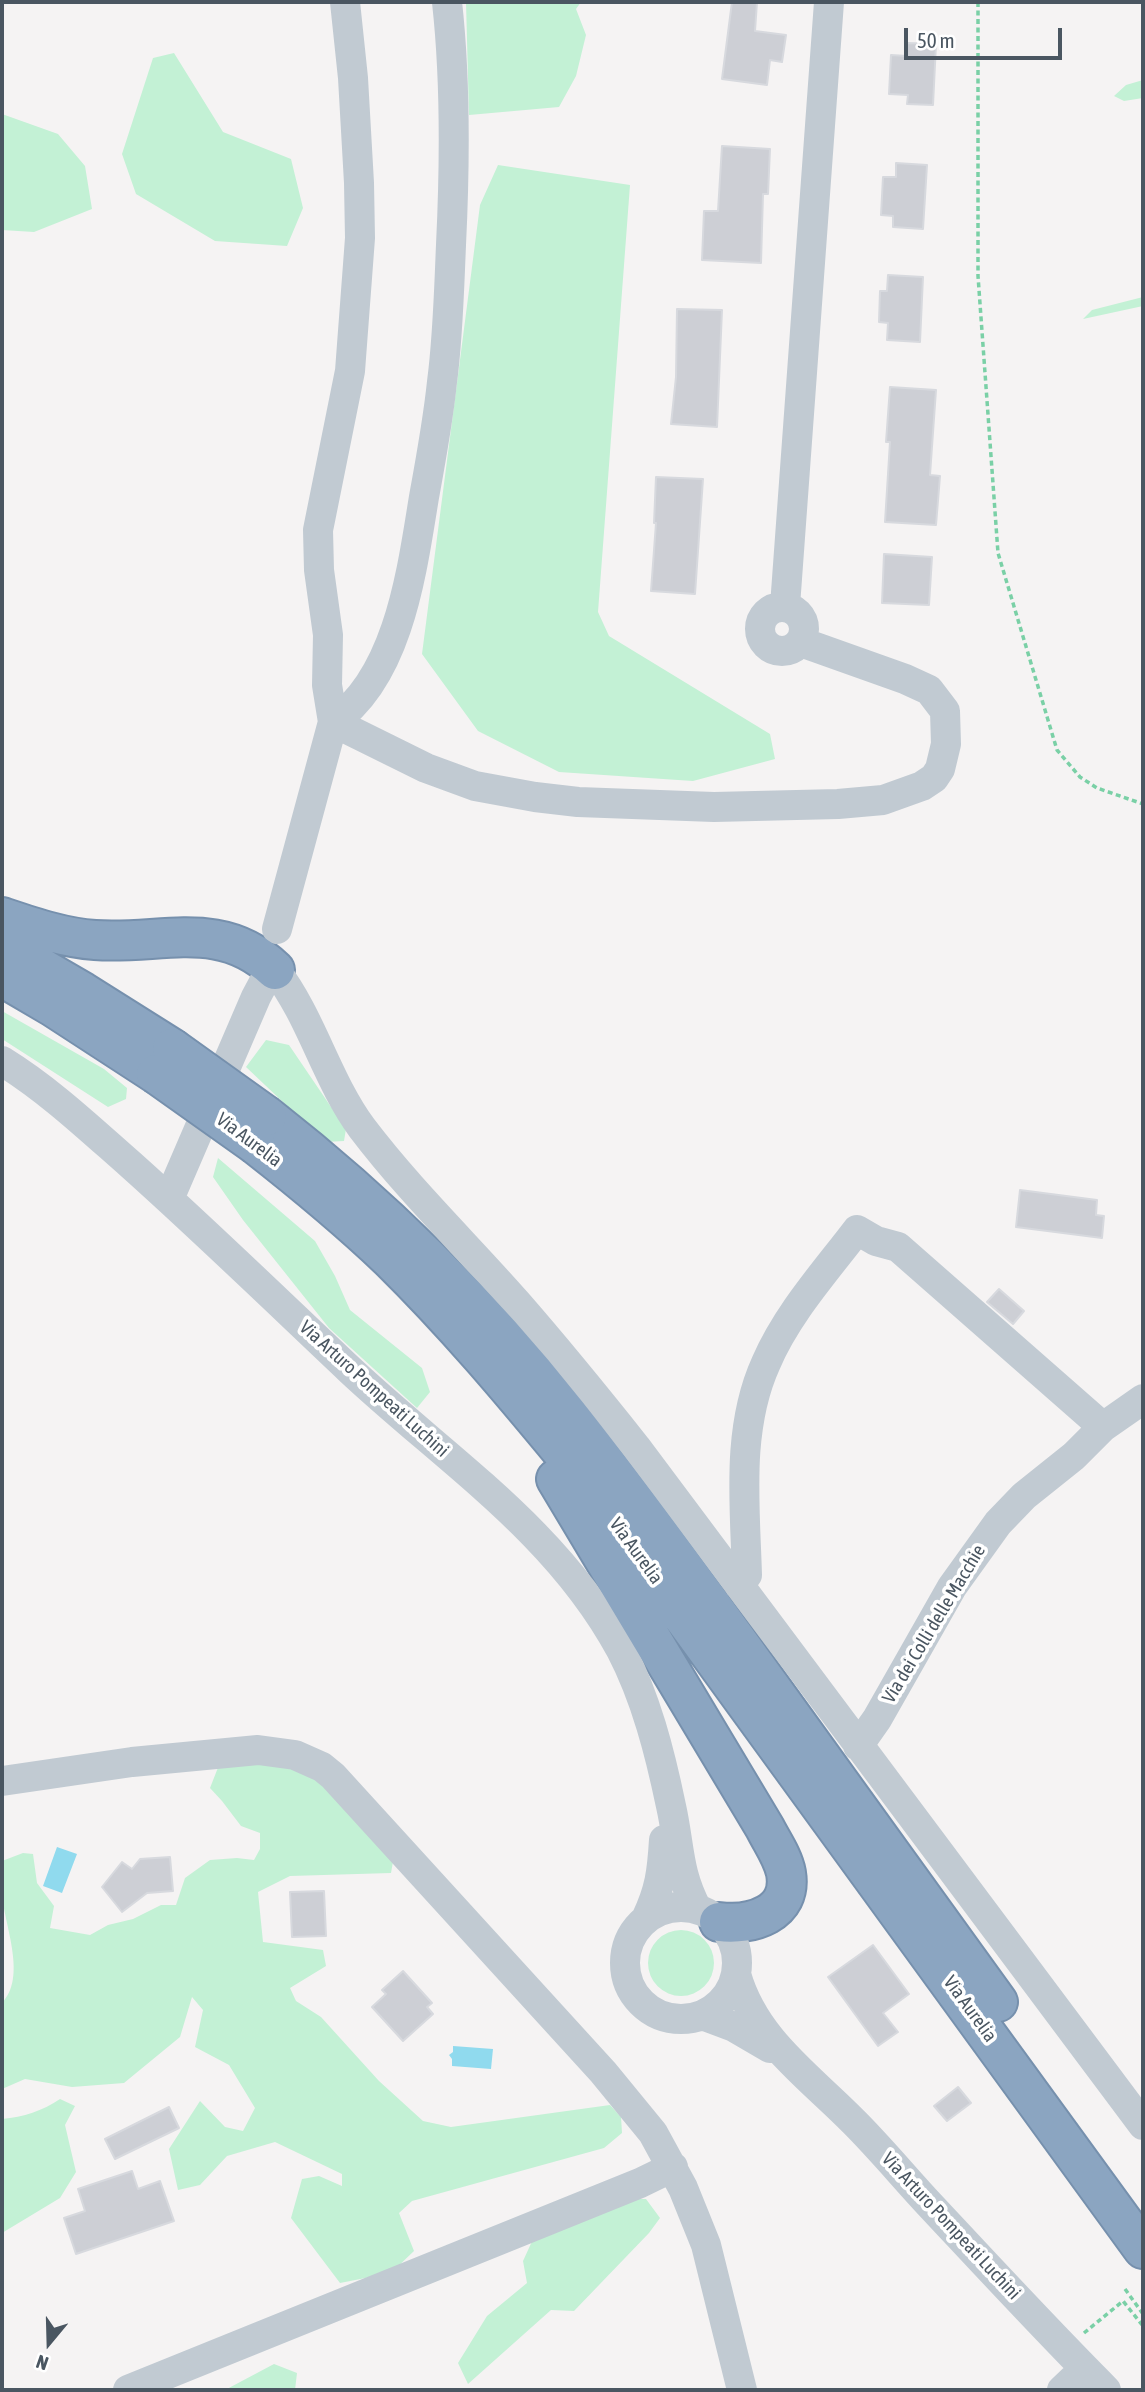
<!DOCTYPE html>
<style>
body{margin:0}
#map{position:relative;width:1145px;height:2392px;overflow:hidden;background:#f5f3f3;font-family:"Asap Condensed",sans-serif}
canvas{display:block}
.frame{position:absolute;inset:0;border:4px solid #4a5661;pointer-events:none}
.north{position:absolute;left:14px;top:2308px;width:70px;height:70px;-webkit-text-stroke:5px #fff;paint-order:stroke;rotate:199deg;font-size:19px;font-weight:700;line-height:28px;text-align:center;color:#4a5661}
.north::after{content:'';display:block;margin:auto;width:24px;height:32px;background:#4a5661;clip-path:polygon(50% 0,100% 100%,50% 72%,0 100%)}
.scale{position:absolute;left:904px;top:28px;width:158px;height:32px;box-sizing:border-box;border:4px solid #4a5661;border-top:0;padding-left:9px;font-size:21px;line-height:24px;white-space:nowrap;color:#4a5661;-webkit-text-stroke:5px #fff;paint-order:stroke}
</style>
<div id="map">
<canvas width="1145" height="2392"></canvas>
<div class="frame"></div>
<div class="north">N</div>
<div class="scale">50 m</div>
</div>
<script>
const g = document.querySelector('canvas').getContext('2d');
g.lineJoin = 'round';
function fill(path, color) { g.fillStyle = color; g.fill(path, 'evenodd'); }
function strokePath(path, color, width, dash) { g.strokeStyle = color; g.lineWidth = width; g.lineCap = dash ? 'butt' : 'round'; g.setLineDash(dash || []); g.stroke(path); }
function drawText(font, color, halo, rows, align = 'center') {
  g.font = font + ' "Asap Condensed",sans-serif'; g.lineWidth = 7; g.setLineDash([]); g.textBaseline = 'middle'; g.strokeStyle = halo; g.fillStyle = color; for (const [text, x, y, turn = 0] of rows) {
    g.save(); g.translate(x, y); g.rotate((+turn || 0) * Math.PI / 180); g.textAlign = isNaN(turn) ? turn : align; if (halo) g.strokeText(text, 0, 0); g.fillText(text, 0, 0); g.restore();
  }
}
fill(new Path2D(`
 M466,2H581L576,9L586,35L576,76L559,107L469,115Z
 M174,53L223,132L291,159L303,208L287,246L215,241L136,194L122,154L153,58Z
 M1143,80V98L1124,101L1114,96L1126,85Z
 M2,114L58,134L85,166L92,209L34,232L2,230Z
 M498,165L630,185L598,612L609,636L770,734L775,759L693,781L559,772L478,731L422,654L480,205Z
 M1143,297V306L1083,319L1092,310Z
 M2,1011L104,1069L127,1088L126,1099L108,1107L2,1039Z
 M266,1040L289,1045L346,1129L344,1141L325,1142L246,1067Z
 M218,1158L315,1241L335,1276L350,1310L422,1368L430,1392L417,1408L329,1328L243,1220L213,1177Z
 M255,1762L309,1771L394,1856L391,1873L290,1876L258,1892L263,1942L323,1950L326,1966L290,1988L296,2001L321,2017L379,2081L423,2121L451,2127L610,2105L621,2117L622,2133L604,2148L412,2201L399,2213L414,2251L391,2273L340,2283L291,2218L302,2179L319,2176L342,2186V2174L275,2142L227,2156L200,2185L178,2190L169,2149L200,2101L225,2127L243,2131L255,2108L229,2065L195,2047L203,2010L192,1997L180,2037L124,2083L72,2087L25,2079L2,2089V2003C27,1977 5,1927 2,1895C1,1884 2,1872 2,1861L23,1853L33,1854L37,1883L54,1906L50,1928L90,1935L108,1925L133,1919L161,1905H176L185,1878L210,1860L237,1858L254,1860L260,1849V1833L241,1826L222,1801L210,1788L219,1765Z
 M648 1963a33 33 0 1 1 66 0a33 33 0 1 1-66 0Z
 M60,2099L75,2106L65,2125L76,2172L60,2198L2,2233V2119C24,2117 42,2111 60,2099Z
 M622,2199H646L660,2218L649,2233L574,2311L551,2310L468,2384L458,2363L487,2316L527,2283L523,2261L534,2237Z
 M274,2364L297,2373L295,2390H225Z`), '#c3f1d5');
fill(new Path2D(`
 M57,1847L77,1854L62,1893L43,1886Z
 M453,2046L493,2049L491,2069L452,2066V2059L449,2055L453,2052Z`), '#90daee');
const building = new Path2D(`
 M732,2H757L755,31L786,35L782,62L770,60L767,85L722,79Z
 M907,43L936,44L933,105L907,104L908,95L889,94L891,55L907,56Z
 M722,146L770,149L768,194H763L761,263L702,260L704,211H718Z
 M896,163L927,165L923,229L893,227V216L881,215L883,177H896Z
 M888,275L923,277L920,342L887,340L888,323L879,322L880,291H887Z
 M677,309L722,310L717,427L671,424L676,377Z
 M890,387L936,390L930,475L940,476L936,525L885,522L890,442H886Z
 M656,477L703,479L695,594L651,591L656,523H654Z
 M884,554L932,557L929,605L882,603Z
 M1020,1190L1097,1200L1096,1215L1104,1216L1102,1238L1016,1227Z
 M999,1289L1024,1311L1013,1324L987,1302Z
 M170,1857L173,1891L147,1893L122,1912L102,1887L122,1862L132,1869L140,1859Z
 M324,1891L326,1936L292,1937L290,1892Z
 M873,1945L909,1994L883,2013L898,2032L878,2046L828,1977Z
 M403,1971L432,2003L427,2007L433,2014L403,2041L372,2007L386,1994L382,1990Z
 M958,2087L971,2103L947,2121L934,2106Z
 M169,2107L179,2128L115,2159L105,2139Z
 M132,2171L138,2189L160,2181L174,2221L76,2254L64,2218L85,2211L78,2189Z`);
fill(building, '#cdcfd5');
strokePath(building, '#d7d9de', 2);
const highway = new Path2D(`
 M2,917C32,927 64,938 95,940C161,945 220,918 275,970
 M2,945L83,992L172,1048
 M2,977L53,1007L156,1074
 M267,1116C378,1203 480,1303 567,1413C632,1495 693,1579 754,1664C836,1777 917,1890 998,2002
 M256,1145C302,1181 348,1219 390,1259C454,1322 511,1390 568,1459L1143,2249
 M556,1479L765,1828C772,1842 783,1857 786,1873C793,1914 751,1926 719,1922`);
strokePath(highway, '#7690ad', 42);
strokePath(new Path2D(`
 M978,2V276L998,553L1057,750L1080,777L1097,788L1143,804
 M1125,2289L1143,2314
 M1084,2333L1123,2301L1143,2326`), '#7ad0a6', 3.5, [5, 3.5]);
strokePath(new Path2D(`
 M345,2L353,78L359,183L360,238L350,371L318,530L319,570L328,635L327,685L333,722L426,768L475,786L535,797L578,802L714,807L838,804L883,800L922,786L934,778L940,769L946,744L945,711L929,690L905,679L801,642
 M785,606L829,2
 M760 629a22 22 0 1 1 44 0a22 22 0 1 1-44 0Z
 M277,929L333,722C399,677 412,570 424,497C431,459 438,421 442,382C448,337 449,291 451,245C455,163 456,83 447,2
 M2,1061C49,1090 89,1128 130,1164C205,1231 277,1301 350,1370C446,1460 557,1531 621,1650C646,1698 660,1753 671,1806C680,1846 677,1871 697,1909
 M169,1199L256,997L264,982L275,970C312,1018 326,1079 362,1128C409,1190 466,1245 517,1303C558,1350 597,1398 636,1447L1143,2125
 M739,1585L747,1575C745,1505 736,1429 766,1363C787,1314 825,1272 857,1230L876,1241L898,1247L1103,1427
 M858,1746L877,1719L952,1587L998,1523L1024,1496L1074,1456L1103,1427L1143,1399
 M2,1781L132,1762L258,1750L295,1755L322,1767L333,1776L603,2072L653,2133L683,2188L706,2245L742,2390
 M625 1963a56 56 0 1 1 112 0a56 56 0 1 1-112 0Z
 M646,1919C660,1890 662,1872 664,1840
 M736,1974C754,2039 809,2076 854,2122C880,2148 904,2177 930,2205C988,2267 1046,2330 1106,2390
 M702,2015L734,2027L770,2048
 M128,2390L640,2183L673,2167
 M1062,2390L1084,2369`), '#c1cad2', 30);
strokePath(highway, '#8ba5c1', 38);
const highwayBridge = new Path2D(`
 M172,1048L267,1116
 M156,1074L256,1145`);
strokePath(highwayBridge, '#7690ad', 42, []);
strokePath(highwayBridge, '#8ba5c1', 38);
drawText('19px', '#4a5661', '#fff', [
 ["Via Aurelia",249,1140,37],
 ["Via Arturo Pompeati Luchini",374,1389,42],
 ["Via Aurelia",636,1551,54],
 ["Via dei Colli delle Macchie",934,1624,-59],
 ["Via Aurelia",970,2009,54],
 ["Via Arturo Pompeati Luchini",951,2226,47]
]);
</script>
